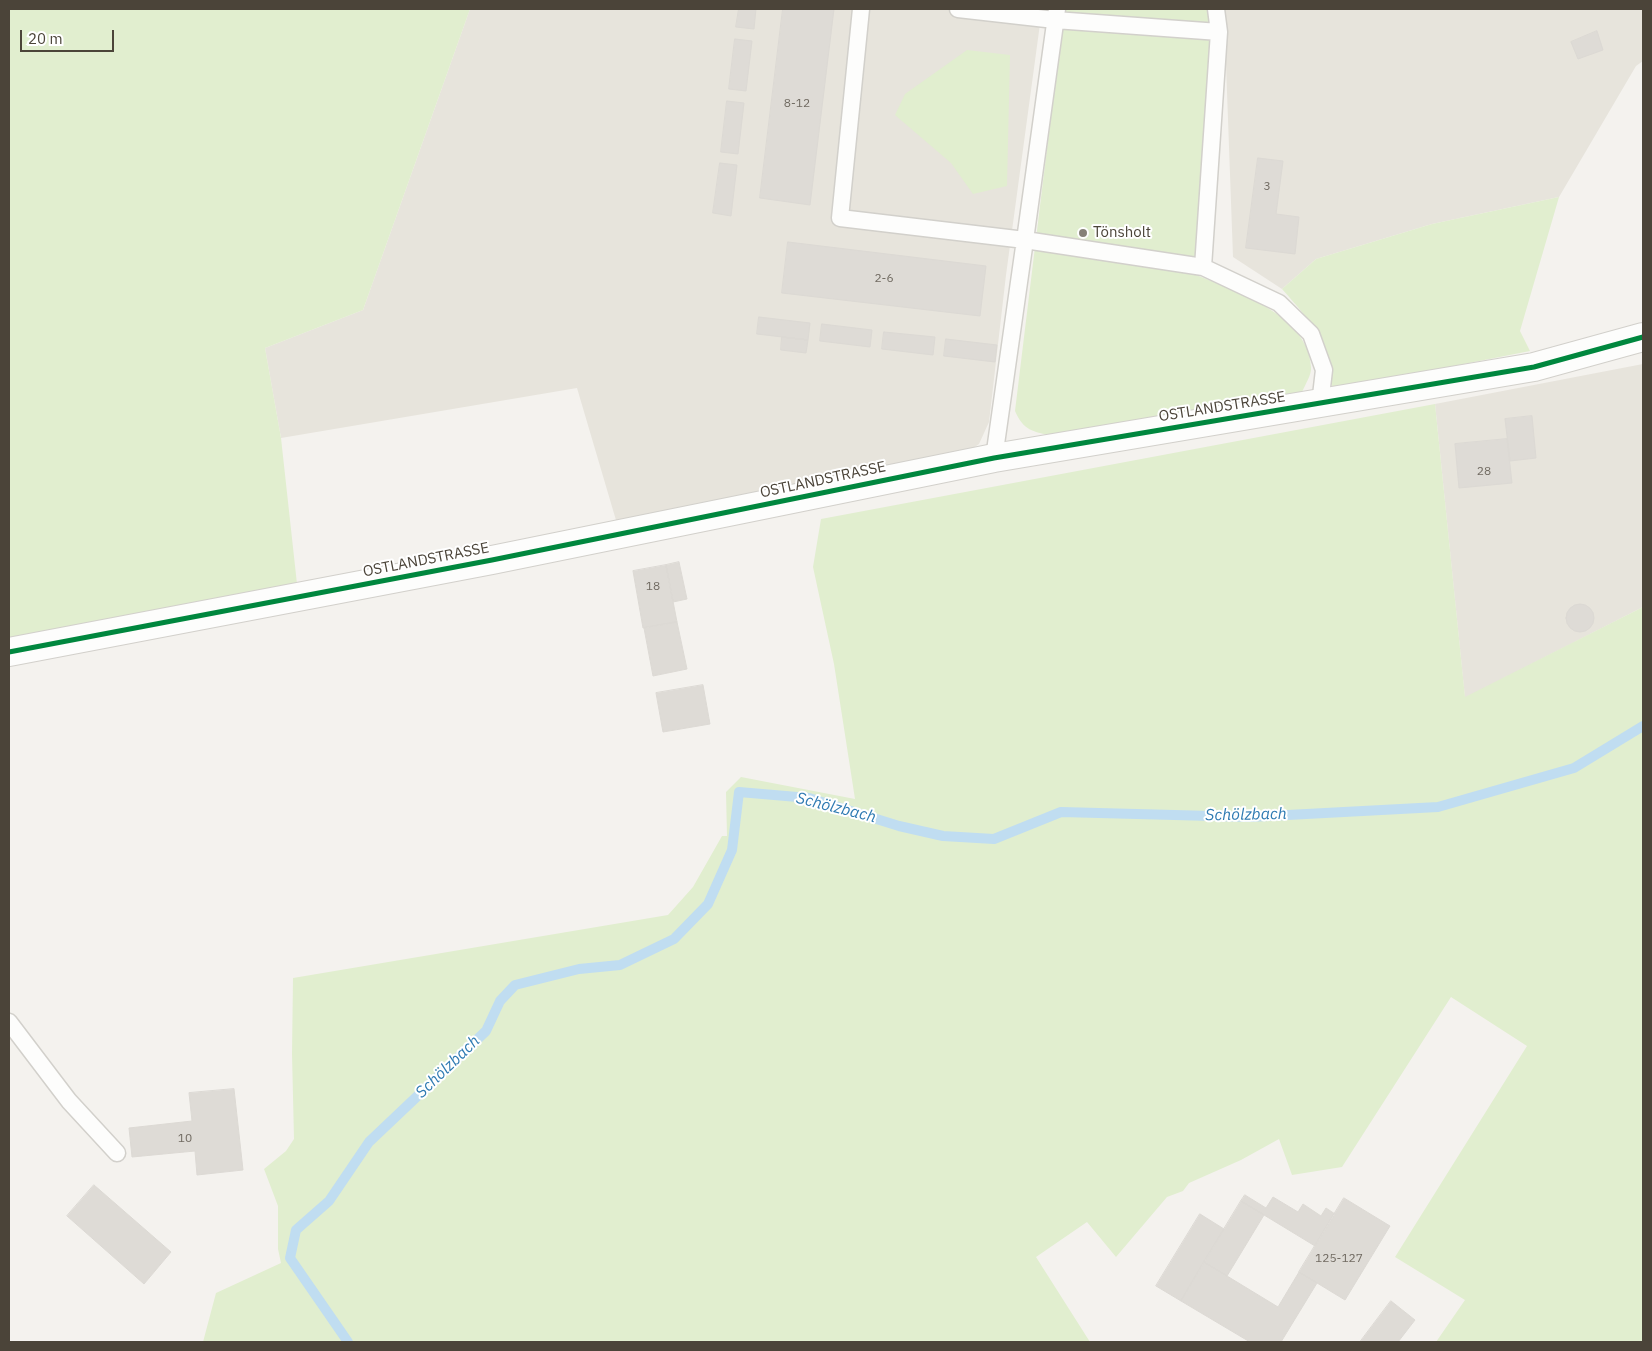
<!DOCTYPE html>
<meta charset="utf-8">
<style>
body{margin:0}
#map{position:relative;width:1652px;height:1351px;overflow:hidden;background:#f4f2ee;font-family:"IBM Plex Sans",sans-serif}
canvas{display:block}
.frame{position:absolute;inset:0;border:10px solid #4b4439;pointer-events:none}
.scale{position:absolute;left:20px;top:30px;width:94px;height:22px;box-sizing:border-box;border:2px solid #4b4439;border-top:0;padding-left:6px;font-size:15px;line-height:18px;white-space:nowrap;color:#4b4439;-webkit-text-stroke:4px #fff;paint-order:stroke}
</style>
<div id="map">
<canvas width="1652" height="1351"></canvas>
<div class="frame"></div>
<div class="scale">20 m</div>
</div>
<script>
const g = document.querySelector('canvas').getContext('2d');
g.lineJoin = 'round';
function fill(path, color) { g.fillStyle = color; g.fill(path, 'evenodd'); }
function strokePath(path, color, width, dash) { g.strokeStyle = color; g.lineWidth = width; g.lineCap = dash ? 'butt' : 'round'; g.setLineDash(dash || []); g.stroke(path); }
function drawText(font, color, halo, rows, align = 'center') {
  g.font = font + ' "IBM Plex Sans",sans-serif'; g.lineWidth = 4; g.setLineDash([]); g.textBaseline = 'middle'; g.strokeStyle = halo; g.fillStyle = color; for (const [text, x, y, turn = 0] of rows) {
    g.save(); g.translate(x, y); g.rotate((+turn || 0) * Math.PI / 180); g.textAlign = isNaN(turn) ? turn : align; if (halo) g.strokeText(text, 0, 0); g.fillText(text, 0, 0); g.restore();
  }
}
fill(new Path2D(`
 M470,9H1042L1006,275L989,422L979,444L966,453L618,527L577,388L281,438L265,348L363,310Z
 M1224,9H1643V61L1636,66L1559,197L1432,224L1316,259L1282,289L1233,257Z
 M1643,364V607L1465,698L1435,404Z`), '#e7e4dc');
fill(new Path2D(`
 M9,9H470L363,310L265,348L281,438L297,584L9,638Z
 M1064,9H1211L1216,36L1196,275C1236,291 1309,316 1311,367C1312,374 1305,385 1302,392L1053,436C1033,432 1023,430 1015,411Z
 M967,50L1010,55L1007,186L973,194L951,163L895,115L905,94Z
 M1559,197L1520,331L1530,351L1332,390C1329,341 1313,324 1282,289L1316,259L1432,224Z
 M1435,404L1465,697L1643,607V1342H1436L1465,1300L1395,1257L1527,1046L1451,997L1342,1167L1292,1175L1279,1139L1241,1160L1189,1183L1183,1191L1167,1197L1116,1257L1087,1222L1036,1257L1090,1342H203L216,1293L281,1263L278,1249V1206L264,1169L286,1151L294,1139L292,1054L293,978L668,915L693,887L722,836H727L726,792L741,777L855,799L834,664L813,567L821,519Z`), '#e1eecf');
strokePath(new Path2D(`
 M348,1342L290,1258L296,1230L329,1201L369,1142L486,1031L500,1001L515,985L579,969L620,965L674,939L708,904L732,850L739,792L809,798L899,826L943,836L994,839L1061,812L1250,817L1438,807L1574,768L1643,726`), '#c0ddf1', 10);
const building = new Path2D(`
 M739,9H756L754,29L736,27Z
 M783,9H834L810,205L760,198Z
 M1597,31L1603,50L1578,59L1571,42Z
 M735,39L752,41L746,91L729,89Z
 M727,101L744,103L738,154L721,152Z
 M1258,158L1283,161L1276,214L1299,217L1295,254L1246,248Z
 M720,163L737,165L731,216L713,213Z
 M788,242L986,266L980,316L782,293Z
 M759,317L810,323L808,340L757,334Z
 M822,324L872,330L870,347L820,341Z
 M884,332L935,337L933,355L882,349Z
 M782,337L808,340L806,353L781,350Z
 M946,339L997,345L995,362L944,356Z
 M1532,416L1536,458L1510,461L1505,419Z
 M1507,439L1512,483L1459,488L1455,444Z
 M679,562L687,599L673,602L666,565Z
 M666,565L677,622L643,628L633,571Z
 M1566 618a14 14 0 1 1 28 0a14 14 0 1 1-28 0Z
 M677,622L687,669L653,676L644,628Z
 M703,685L710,724L663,732L656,693Z
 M234,1089L243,1170L197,1175L195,1151L132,1157L129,1128L192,1121L189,1093Z
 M94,1185L171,1252L144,1284L67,1216Z
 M1245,1195L1266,1208L1273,1197L1298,1212L1303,1204L1321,1216L1326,1208L1335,1214L1315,1246L1241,1201Z
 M1344,1198L1390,1226L1345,1300L1299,1272Z
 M1241,1201L1264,1215L1227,1276L1204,1262Z
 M1200,1214L1224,1229L1181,1301L1156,1286Z
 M1204,1262L1278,1307L1299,1272L1317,1283L1281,1342H1250L1181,1301Z
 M1391,1301L1415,1320L1398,1342H1360Z`);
fill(building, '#dedbd6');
strokePath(building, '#dcd9d4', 1);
const lane = new Path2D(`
 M861,9L840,218L1025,240L1057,9
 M958,9L1055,20L1219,32
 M1203,267L1219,32L1216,9
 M994,458L1025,240L1203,267L1279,303L1311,334L1324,370L1320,404
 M9,1022L69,1101L117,1153`);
const street = new Path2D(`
 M9,652L492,560L994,458L1534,367L1643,337`);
strokePath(lane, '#d2d0cb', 19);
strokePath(street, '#d2d0cb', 30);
strokePath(lane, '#fdfdfc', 16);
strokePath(street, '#fdfdfc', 28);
strokePath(new Path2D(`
 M9,652L492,560L994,458L1534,367L1643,337`), '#00873e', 5);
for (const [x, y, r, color] of [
 [1083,233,5,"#868178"]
]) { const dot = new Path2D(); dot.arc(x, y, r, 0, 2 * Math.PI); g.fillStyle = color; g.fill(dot); strokePath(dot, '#fff', 2); }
drawText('12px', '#706a61', null, [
 ["8-12",797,104],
 ["3",1267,187],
 ["2-6",884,279],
 ["28",1484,472],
 ["18",653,587],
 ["10",185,1139],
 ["125-127",1339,1259]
]);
drawText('15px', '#4b4439', '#fff', [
 ["Tönsholt",1093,233]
], 'left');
drawText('15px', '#4b4439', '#fff', [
 ["OSTLANDSTRASSE",1222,407,-9],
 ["OSTLANDSTRASSE",823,480,-12],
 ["OSTLANDSTRASSE",426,560,-11]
]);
drawText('italic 16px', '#2e7ab2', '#fff', [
 ["Schölzbach",836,808,14],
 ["Schölzbach",1246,815,-1],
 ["Schölzbach",448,1067,-44]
]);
</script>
